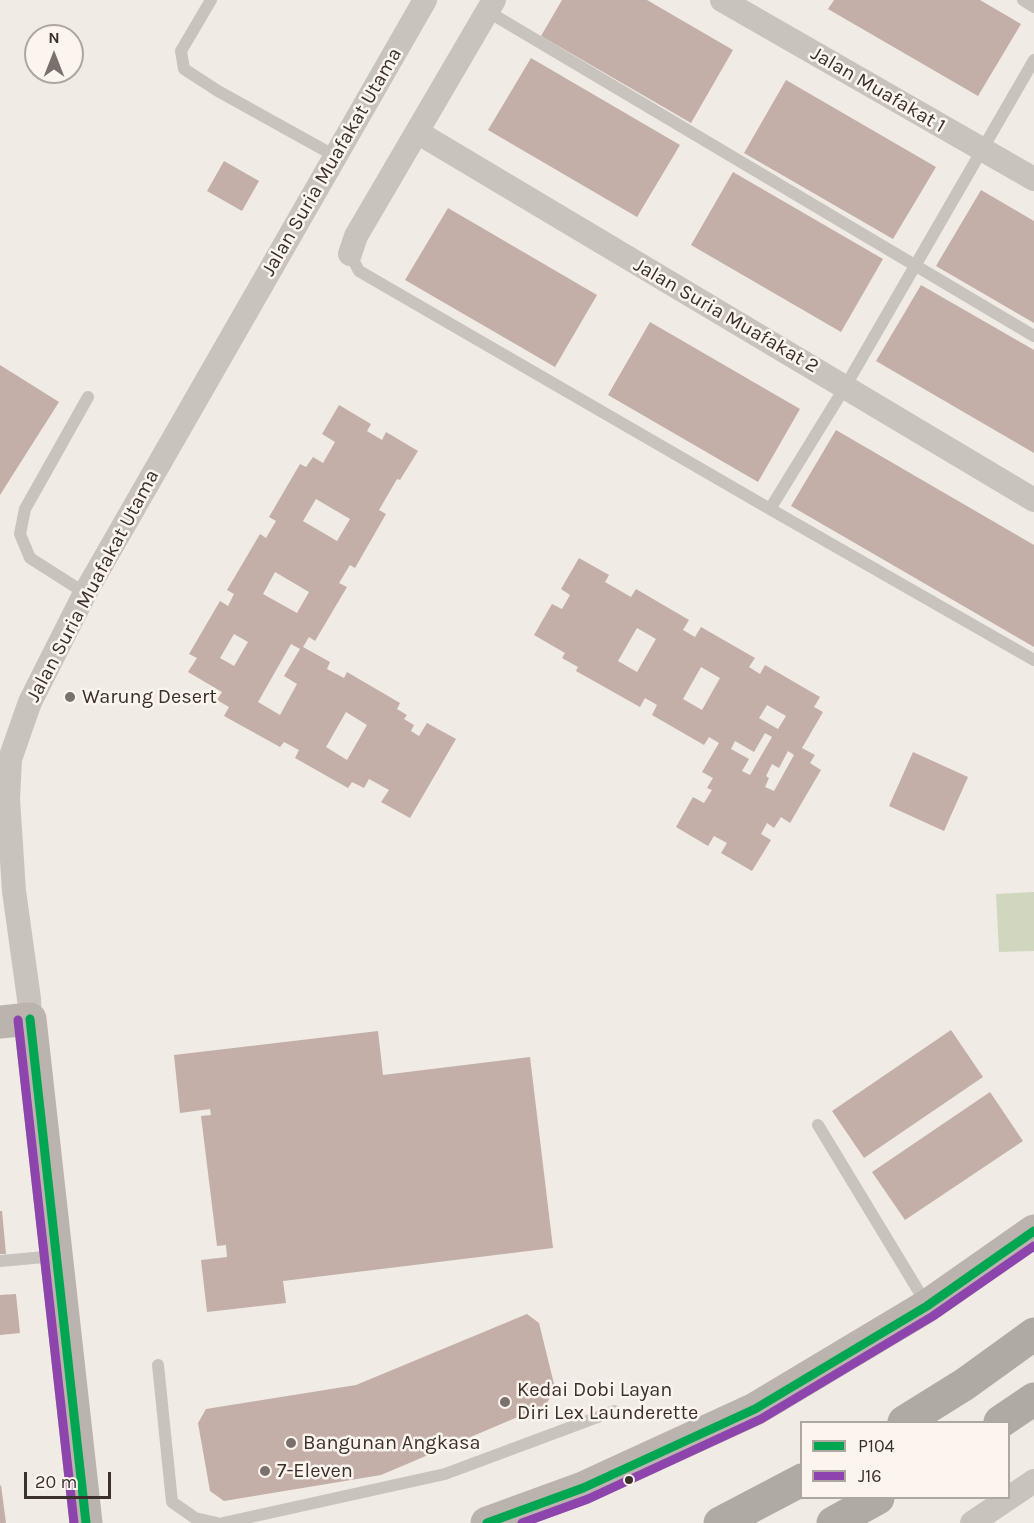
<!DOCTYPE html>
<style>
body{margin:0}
#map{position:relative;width:1034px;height:1523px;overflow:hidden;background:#f0ebe5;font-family:Karla,sans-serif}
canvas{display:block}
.legend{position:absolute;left:800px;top:1421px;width:210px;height:78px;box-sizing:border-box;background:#fbf5ee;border:2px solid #aea6a0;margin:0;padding:8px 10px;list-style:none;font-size:18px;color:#3b302b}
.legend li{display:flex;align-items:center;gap:12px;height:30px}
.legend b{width:30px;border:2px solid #aea6a0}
.north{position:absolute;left:24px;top:24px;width:60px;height:60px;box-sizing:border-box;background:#fbf5ee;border:2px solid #aea6a0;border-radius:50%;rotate:0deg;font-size:16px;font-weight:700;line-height:24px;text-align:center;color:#3b302b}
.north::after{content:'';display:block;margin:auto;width:21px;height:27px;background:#7a716c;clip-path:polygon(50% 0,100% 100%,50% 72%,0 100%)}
.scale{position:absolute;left:24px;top:1472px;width:87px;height:27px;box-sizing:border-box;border:3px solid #3b302b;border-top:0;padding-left:8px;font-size:18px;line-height:21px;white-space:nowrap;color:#3b302b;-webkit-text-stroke:4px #fbf5ee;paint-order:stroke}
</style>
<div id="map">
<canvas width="1034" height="1523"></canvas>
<ul class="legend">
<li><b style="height:8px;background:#00a651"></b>P104</li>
<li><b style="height:8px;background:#8e44ad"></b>J16</li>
</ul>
<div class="north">N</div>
<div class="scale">20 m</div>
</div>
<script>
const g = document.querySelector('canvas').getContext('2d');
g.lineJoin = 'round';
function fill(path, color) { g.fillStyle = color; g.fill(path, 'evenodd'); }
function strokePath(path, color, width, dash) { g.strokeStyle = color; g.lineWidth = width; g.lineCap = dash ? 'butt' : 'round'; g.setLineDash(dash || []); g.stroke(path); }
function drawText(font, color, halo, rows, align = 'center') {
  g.font = font + ' Karla,sans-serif'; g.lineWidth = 5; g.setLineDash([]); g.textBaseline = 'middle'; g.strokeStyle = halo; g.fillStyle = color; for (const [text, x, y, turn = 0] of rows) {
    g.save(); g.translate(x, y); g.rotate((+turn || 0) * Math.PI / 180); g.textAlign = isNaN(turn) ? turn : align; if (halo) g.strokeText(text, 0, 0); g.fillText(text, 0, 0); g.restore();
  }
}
fill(new Path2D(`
 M1034,892V951L999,952L996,894Z`), '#d1d6bf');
fill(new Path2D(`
 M562,0H647L733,50L691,123L541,36Z
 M834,0H980L1021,24L978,96L828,9Z
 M531,58L680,145L637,217L488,130Z
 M786,80L936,167L893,239L744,153Z
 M224,161L259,181L242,211L207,191Z
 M733,172L883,259L841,332L691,245Z
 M981,190L1034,221V323L936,266Z
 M448,208L597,295L555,367L405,280Z
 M921,285L1034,350V453L876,361Z
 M650,322L800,409L758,482L608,395Z
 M0,365L59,402L0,495Z
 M339,405L371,424L367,431L382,440L386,432L418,451L400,480L397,479L379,510L386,514L355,568L350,565L339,583L347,587L315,641L309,637L303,647L330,662L327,669L344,678L347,672L400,703L397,709L407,715L404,719L414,725L411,731L419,736L427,723L456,739L410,818L381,802L389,790L369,779L364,788L352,782L348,788L295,758L299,750L284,742L280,747L224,716L229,707L217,700L222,692L188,672L197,658L189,654L220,601L228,606L234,594L227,590L260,534L266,538L276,521L269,517L300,464L306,467L313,457L323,463L335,442L322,434ZM316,499L350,519L337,541L303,521ZM275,572L309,592L297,613L263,594ZM234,634L248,642L234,666L220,658ZM291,644L300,649L284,676L297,684L280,715L258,702ZM346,712L367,725L347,760L326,747Z
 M836,430L1034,545V647L791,506Z
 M579,558L609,575L605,582L631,597L636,589L689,620L683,630L695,637L701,627L755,658L749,667L760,674L765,665L820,697L814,707L823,712L802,748L815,755L810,763L821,770L790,823L781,817L774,828L767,823L761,834L771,840L752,871L721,853L727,843L714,836L708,846L676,827L693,797L704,803L712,790L707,788L713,778L702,772L719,743L709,737L704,745L652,715L657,705L645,698L640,707L576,671L578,667L562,658L565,653L534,635L552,604L562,609L570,595L561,589ZM637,628L656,639L637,672L618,661ZM701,667L720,678L702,710L683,699ZM767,705L786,716L778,729L759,718ZM765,733L772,737L750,775L742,771L749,759L731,749L735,741L754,752ZM788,751L794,755L774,791L765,787L769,778L766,776L772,764L779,768Z
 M913,752L968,777L944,831L889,806Z
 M951,1030L983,1077L864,1158L832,1111Z
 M378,1031L383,1075L530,1057L553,1248L283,1281L286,1303L207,1312L201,1260L227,1257L226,1245L217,1246L201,1116L211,1115L210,1109L180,1113L174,1055Z
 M990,1092L1023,1141L905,1220L872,1172Z
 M0,1211H2L6,1254H0Z
 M16,1294L20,1333L0,1335V1295Z
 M527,1314L539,1323L555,1388L546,1405L381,1475L224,1501L210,1491L198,1423L206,1409L356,1385Z
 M1,1485L6,1523H0V1486Z`), '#c3afa7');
strokePath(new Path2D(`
 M211,0L181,51L184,69L218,91L335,156
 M1023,0L1034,7
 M487,11L1034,336
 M350,254L359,271L770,509L1034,660
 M770,509L845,387L1034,60
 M85,593L30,558L20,534L25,509L88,397
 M818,1125L927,1305
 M0,1261L56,1256
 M158,1365L172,1502L195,1518L217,1523
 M223,1523L445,1474L614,1411`), '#c9c3be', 12);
strokePath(new Path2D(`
 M722,0L1034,179
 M417,132L1034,500
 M350,254L356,236L494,0
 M30,1019L29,999L14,891L8,799L10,759L30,702L85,593L425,0
 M972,1523L1034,1481`), '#c9c3be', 24);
strokePath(new Path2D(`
 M0,1022L30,1019L86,1523
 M487,1523L583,1488L755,1409L927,1306L1034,1231`), '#bab3ae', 33);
strokePath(new Path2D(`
 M904,1422L965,1384L1034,1334
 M1000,1422L1034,1399
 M720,1523L802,1480
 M833,1523L878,1498`), '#afaaa4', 33);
strokePath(new Path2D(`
 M30,1019L86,1523
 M487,1523L583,1488L755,1409L927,1306L1034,1231`), '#00a651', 9);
strokePath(new Path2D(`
 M18,1020L74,1523
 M522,1523L588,1499L761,1419L933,1316L1034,1246`), '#8e44ad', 9);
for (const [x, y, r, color] of [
 [70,697,6,"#7a716c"],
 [505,1402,6,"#7a716c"],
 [291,1443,6,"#7a716c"],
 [265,1471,6,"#7a716c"],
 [629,1480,5,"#3b302b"]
]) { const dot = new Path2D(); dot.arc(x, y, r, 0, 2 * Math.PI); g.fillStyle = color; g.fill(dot); strokePath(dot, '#fbf5ee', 2); }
drawText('20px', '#3b302b', '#fbf5ee', [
 ["Jalan Muafakat 1",878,90,30],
 ["Jalan Suria Muafakat Utama",332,162,-60],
 ["Jalan Suria Muafakat 2",726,316,30],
 ["Jalan Suria Muafakat Utama",93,586,-62]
]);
drawText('20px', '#3b302b', '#fbf5ee', [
 ["Warung Desert",82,697],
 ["Kedai Dobi Layan",517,1390],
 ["Diri Lex Launderette",517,1413],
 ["Bangunan Angkasa",303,1443],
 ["7-Eleven",277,1471]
], 'left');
</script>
